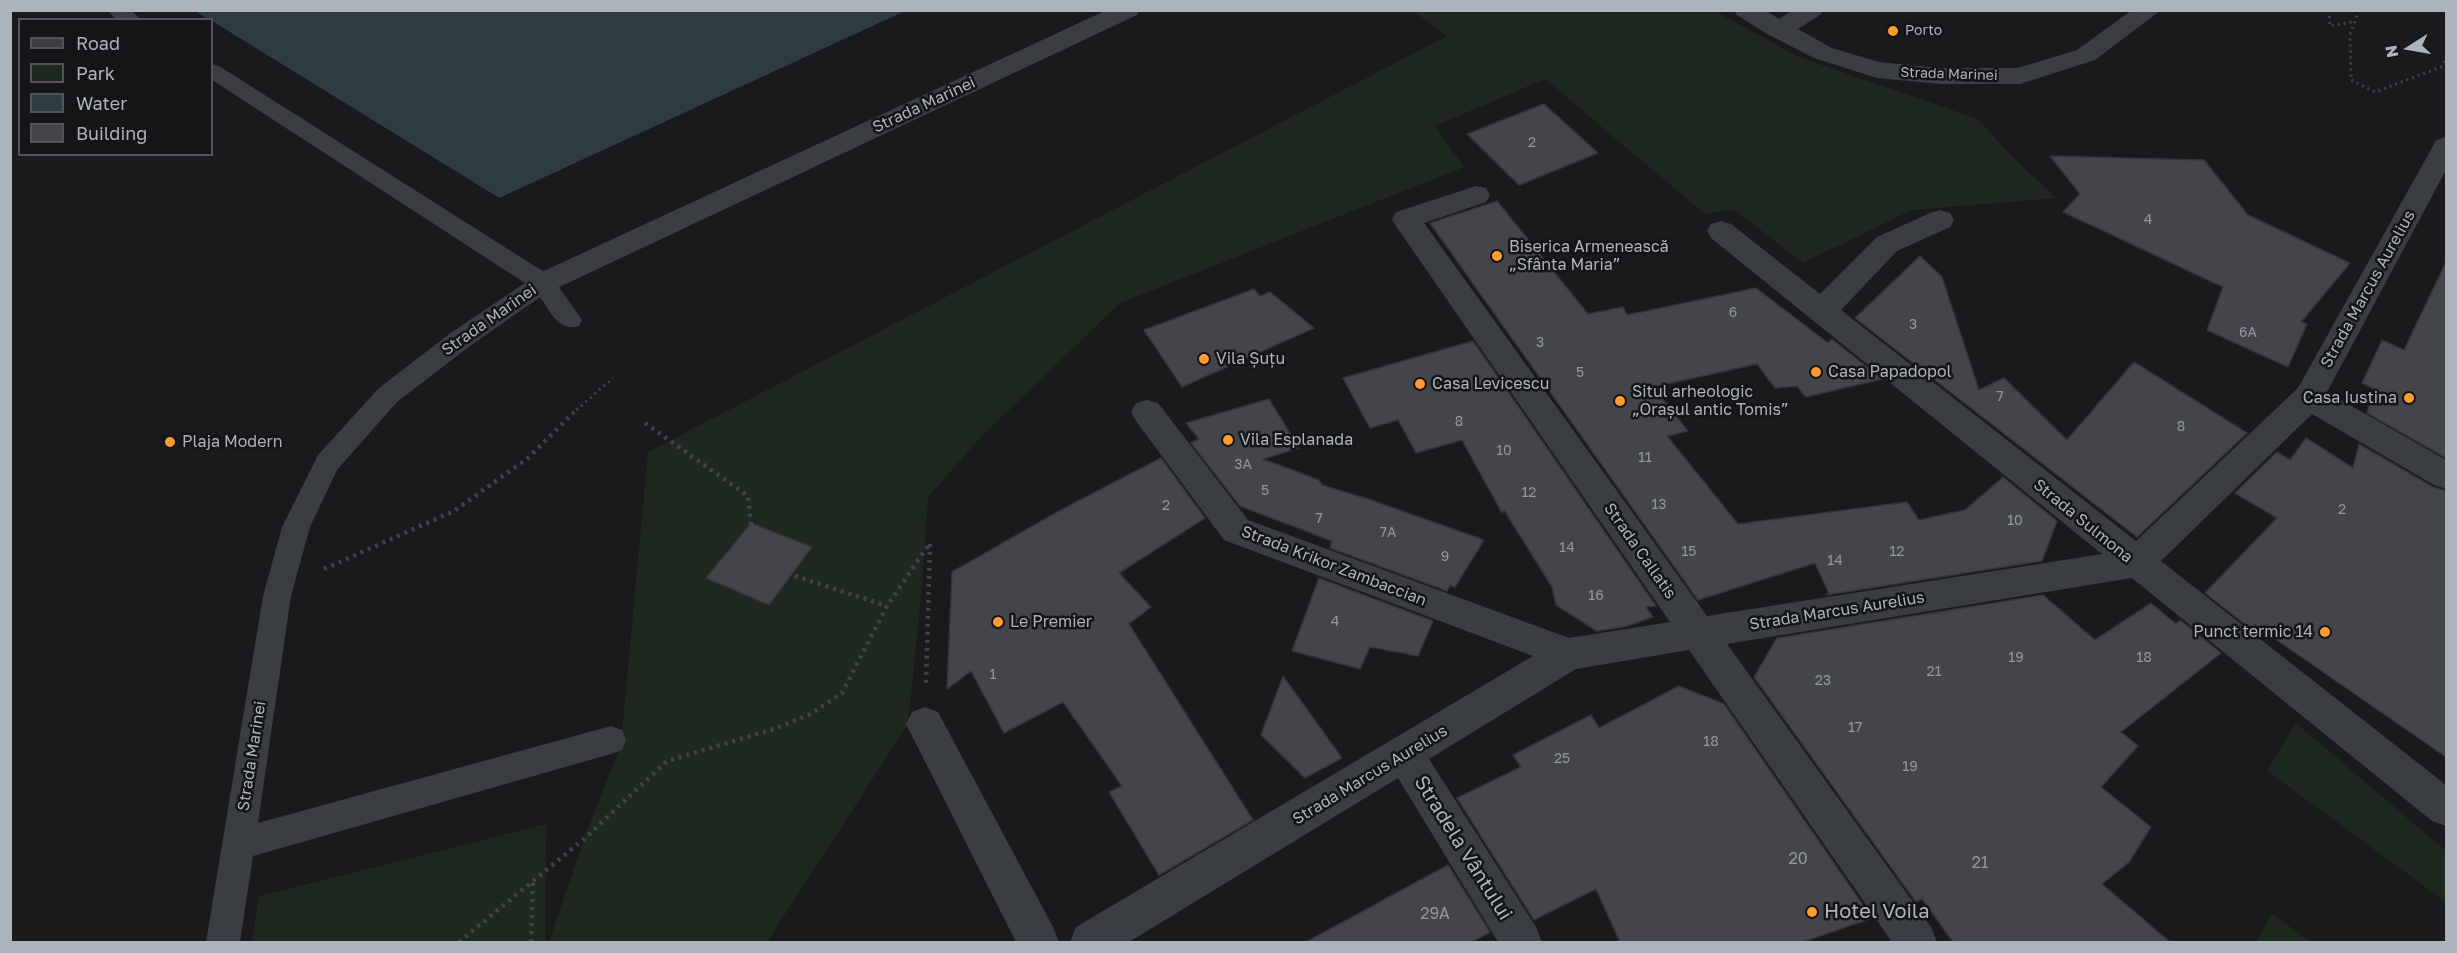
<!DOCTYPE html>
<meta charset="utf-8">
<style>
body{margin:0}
#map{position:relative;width:2457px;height:953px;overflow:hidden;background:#1a1a1d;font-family:"Golos Text",sans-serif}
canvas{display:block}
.frame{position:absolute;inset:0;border:12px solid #abb3bd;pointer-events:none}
.legend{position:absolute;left:18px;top:18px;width:195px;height:138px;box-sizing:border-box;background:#151518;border:2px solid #51545a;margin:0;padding:8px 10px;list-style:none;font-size:18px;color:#abb3bd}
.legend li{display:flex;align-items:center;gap:12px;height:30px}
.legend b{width:30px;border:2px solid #51545a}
.north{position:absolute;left:2379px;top:18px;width:60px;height:60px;-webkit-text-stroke:4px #151518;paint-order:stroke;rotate:259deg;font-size:16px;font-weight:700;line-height:24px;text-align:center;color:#abb3bd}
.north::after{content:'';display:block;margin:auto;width:21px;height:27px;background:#abb3bd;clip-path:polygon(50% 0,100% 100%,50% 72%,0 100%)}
</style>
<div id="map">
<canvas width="2457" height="953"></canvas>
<div class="frame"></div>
<ul class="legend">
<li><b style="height:8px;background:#3a3d42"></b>Road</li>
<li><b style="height:16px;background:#1f281f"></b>Park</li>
<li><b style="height:16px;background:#2e3c42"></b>Water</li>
<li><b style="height:16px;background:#44454a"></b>Building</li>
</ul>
<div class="north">N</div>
</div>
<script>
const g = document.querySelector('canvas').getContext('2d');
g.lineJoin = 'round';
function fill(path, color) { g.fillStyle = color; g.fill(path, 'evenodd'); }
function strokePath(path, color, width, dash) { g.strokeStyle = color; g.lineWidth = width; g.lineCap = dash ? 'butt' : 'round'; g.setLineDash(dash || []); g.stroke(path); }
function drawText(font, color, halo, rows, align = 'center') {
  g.font = font + ' "Golos Text",sans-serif'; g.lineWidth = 5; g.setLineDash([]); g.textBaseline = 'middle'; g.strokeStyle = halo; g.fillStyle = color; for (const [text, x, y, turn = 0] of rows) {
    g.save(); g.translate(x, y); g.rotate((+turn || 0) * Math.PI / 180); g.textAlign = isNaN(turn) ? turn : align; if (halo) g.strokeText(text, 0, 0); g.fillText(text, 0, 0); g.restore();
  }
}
fill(new Path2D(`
 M1413,11H1715L1799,57L1978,119L2007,151L2056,198L1912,210L1803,263L1733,209L1705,214L1545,79L1435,126L1464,167L1120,303L981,437L928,497L921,597L908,724L767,942H549L584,839L621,744L648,452L1447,36Z
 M2296,723L2446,851V902L2267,771Z
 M546,824L545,942H252L259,896Z
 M2272,914L2311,942H2256Z`), '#1f281f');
fill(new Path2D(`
 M195,11H905L499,198Z`), '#2e3c42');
fill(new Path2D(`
 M212,21L499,198L496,200L212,24Z`), '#1a1a1d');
const building = new Path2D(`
 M1544,104L1598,153L1519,185L1467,134Z
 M2050,156L2204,160L2248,215L2350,263L2301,322L2307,324L2288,367L2207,330L2223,287L2063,212L2080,194Z
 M1497,201L1588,314L1623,307L1627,315L1756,288L1828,343L1832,339L1882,379L1806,397L1797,386L1775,388L1757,364L1653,387L1688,431L1667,436L1738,524L1907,502L1919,520L1965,510L2003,477L2057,521L2042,561L1826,595L1829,594L1815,563L1698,600L1430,223Z
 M1920,256L1942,277L1979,390L2004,378L2067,440L2134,362L2247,433L2137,537L1855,318Z
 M2446,262V458L2367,413L2374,389L2362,383L2382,340L2404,350Z
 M1254,289L1260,296L1270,292L1314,328L1182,387L1144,330Z
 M1473,341L1656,606L1646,607L1653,617L1624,627L1597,631L1556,605L1552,587L1504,510L1502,513L1462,440L1416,453L1398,420L1370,428L1343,378Z
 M1269,399L1299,448L1263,459L1319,480L1322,485L1371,500L1484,540L1455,587L1450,585L1447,591L1330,548L1332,541L1240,506L1191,443L1199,439L1186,423Z
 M2306,438L2353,468L2359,444L2433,487L2446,491V757L2255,625L2250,628L2205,593L2277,518L2235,493L2277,452L2290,460Z
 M1161,458L1205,518L1119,573L1151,607L1129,624L1253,820L1159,875L1109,792L1122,786L1063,702L1004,733L971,671L947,689L952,572L1057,512Z
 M751,523L812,547L769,605L706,578Z
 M1319,578L1433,621L1418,656L1370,647L1360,669L1292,651Z
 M2043,595L2095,640L2151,603L2176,624L2180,620L2221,653L2121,732L2138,746L2101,787L2151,827L2129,862L2102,884L2170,942H1953L1922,899L1916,902L1754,677L1777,638Z
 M1283,676L1342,758L1305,778L1261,735Z
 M1679,686L1724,704L1872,918L1803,942H1620L1596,889L1534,920L1457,798L1521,767L1513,755L1591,715L1599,728Z
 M1448,865L1490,932L1472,942H1306Z`);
fill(building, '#44454a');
strokePath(building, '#343439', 1.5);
strokePath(new Path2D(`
 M2329,10L2330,26L2352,22
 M2359,10L2350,35L2351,80L2375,92L2441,67L2446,60
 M572,414L613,378`), '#404449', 3, [2, 4]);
strokePath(new Path2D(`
 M645,423L748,496L751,526L789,574L887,606
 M324,569L454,511L528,458L574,412
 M2437,613L2430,630L2446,640
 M459,942L584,839L667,761L774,729L811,714L842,693L887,606L930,543L926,684
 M531,942L533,882`), '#404449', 4.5, [3, 5]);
fill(new Path2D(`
 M107,10H131L141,20H117Z
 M212,64L219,66L552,277L582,320L579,326C558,332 551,312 540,297L470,346L397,402L337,470L310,527L291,596L258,823L611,726L622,730L626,740L622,750L611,754L253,856L240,942H206L263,596L282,527L318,455L379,388L452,332L525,283L212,80Z`), '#3a3d42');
fill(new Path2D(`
 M1107,10H1140L1137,15L553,290L543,294L533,290L528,283L533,276Z
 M1734,10H1765L1779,19L1793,10H1823L1820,15L1798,29L1832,48L1879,62L1940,68H2018L2077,50L2132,10H2161L2095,60L2020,84H1940L1877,78L1814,58L1769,35L1737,15Z
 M2446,137V170L2327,392L2446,460V489L2434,485L2312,414L2161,561L2446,785V826L2432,821L2132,578L1727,644L1931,927L1937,942H1892L1689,650L1576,669L1429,759L1536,927L1542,942H1498L1398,778L1129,942H1070L1076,927L1533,656L1224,540L1136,421L1131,412L1136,403L1147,400L1158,403L1248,520L1569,638L1670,622L1396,226L1392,219L1396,212L1476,186L1486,188L1490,195L1486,202L1424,223L1707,616L2102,554L1711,238L1707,231L1711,224L1721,221L1731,224L1820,294L1877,237L1930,213L1940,210L1950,213L1954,220L1950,227L1897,251L1841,310L2136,541L2298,388L2433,146L2436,140Z
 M925,707L938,712L1053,927L1059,942H1016L906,724L912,712Z`), '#3a3d42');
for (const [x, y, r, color] of [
 [1893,31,6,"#ff9c2f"],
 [1497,256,6,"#ff9c2f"],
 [1204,359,6,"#ff9c2f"],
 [1816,372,6,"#ff9c2f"],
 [1420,384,6,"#ff9c2f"],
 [2409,398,6,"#ff9c2f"],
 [1620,401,6,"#ff9c2f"],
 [1228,440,6,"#ff9c2f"],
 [170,442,6,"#ff9c2f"],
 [998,622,6,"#ff9c2f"],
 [2325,632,6,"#ff9c2f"],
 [1812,912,6,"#ff9c2f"]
]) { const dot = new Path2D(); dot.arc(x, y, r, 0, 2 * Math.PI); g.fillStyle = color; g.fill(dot); strokePath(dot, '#151518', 2); }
drawText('14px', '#abb3bd', '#151518', [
 ["Porto",1905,31]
], 'left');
drawText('14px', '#abb3bd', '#151518', [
 ["Strada Marinei",1949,74,2]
]);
drawText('14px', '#9198a0', null, [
 ["2",1532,143],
 ["4",2148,220],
 ["6",1733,313],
 ["3",1913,325],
 ["6A",2248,333],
 ["3",1540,343],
 ["5",1580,373],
 ["7",2000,397],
 ["8",1459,422],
 ["8",2181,427],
 ["10",1504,451],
 ["11",1645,458],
 ["3A",1243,465],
 ["5",1265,491],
 ["12",1529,493],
 ["13",1659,505],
 ["2",1166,506],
 ["2",2342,510],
 ["7",1319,519],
 ["10",2015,521],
 ["7A",1388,533],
 ["14",1567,548],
 ["15",1689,552],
 ["12",1897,552],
 ["9",1445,557],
 ["14",1835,561],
 ["16",1596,596],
 ["4",1335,622],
 ["19",2016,658],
 ["18",2144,658],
 ["21",1934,672],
 ["1",993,675],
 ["23",1823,681],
 ["17",1855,728],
 ["18",1711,742],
 ["25",1562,759],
 ["19",1910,767]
]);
drawText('16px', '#abb3bd', '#151518', [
 ["Strada Marinei",924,105,-25],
 ["Strada Marcus Aurelius",2368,289,-61],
 ["Strada Marinei",489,320,-35],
 ["Strada Sulmona",2083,521,39],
 ["Strada Callatis",1640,551,55],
 ["Strada Krikor Zambaccian",1334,566,21],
 ["Strada Marcus Aurelius",1837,611,-9],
 ["Strada Marinei",252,756,-81],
 ["Strada Marcus Aurelius",1370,775,-31]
]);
drawText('16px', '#abb3bd', '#151518', [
 ["Biserica Armenească",1509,247],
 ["„Sfânta Maria”",1509,265],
 ["Vila Șuțu",1216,359],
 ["Casa Papadopol",1828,372],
 ["Casa Levicescu",1432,384],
 ["Situl arheologic",1632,392],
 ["„Orașul antic Tomis”",1632,410],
 ["Casa Iustina",2397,398,"right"],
 ["Vila Esplanada",1240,440],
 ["Plaja Modern",182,442],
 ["Le Premier",1010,622],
 ["Punct termic 14",2313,632,"right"]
], 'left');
drawText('16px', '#9198a0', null, [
 ["20",1798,859],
 ["21",1980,863],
 ["29A",1435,914]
]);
drawText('20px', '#abb3bd', '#151518', [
 ["Stradela Vântului",1463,848,58]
]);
drawText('20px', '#abb3bd', '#151518', [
 ["Hotel Voila",1824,912]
], 'left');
</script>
